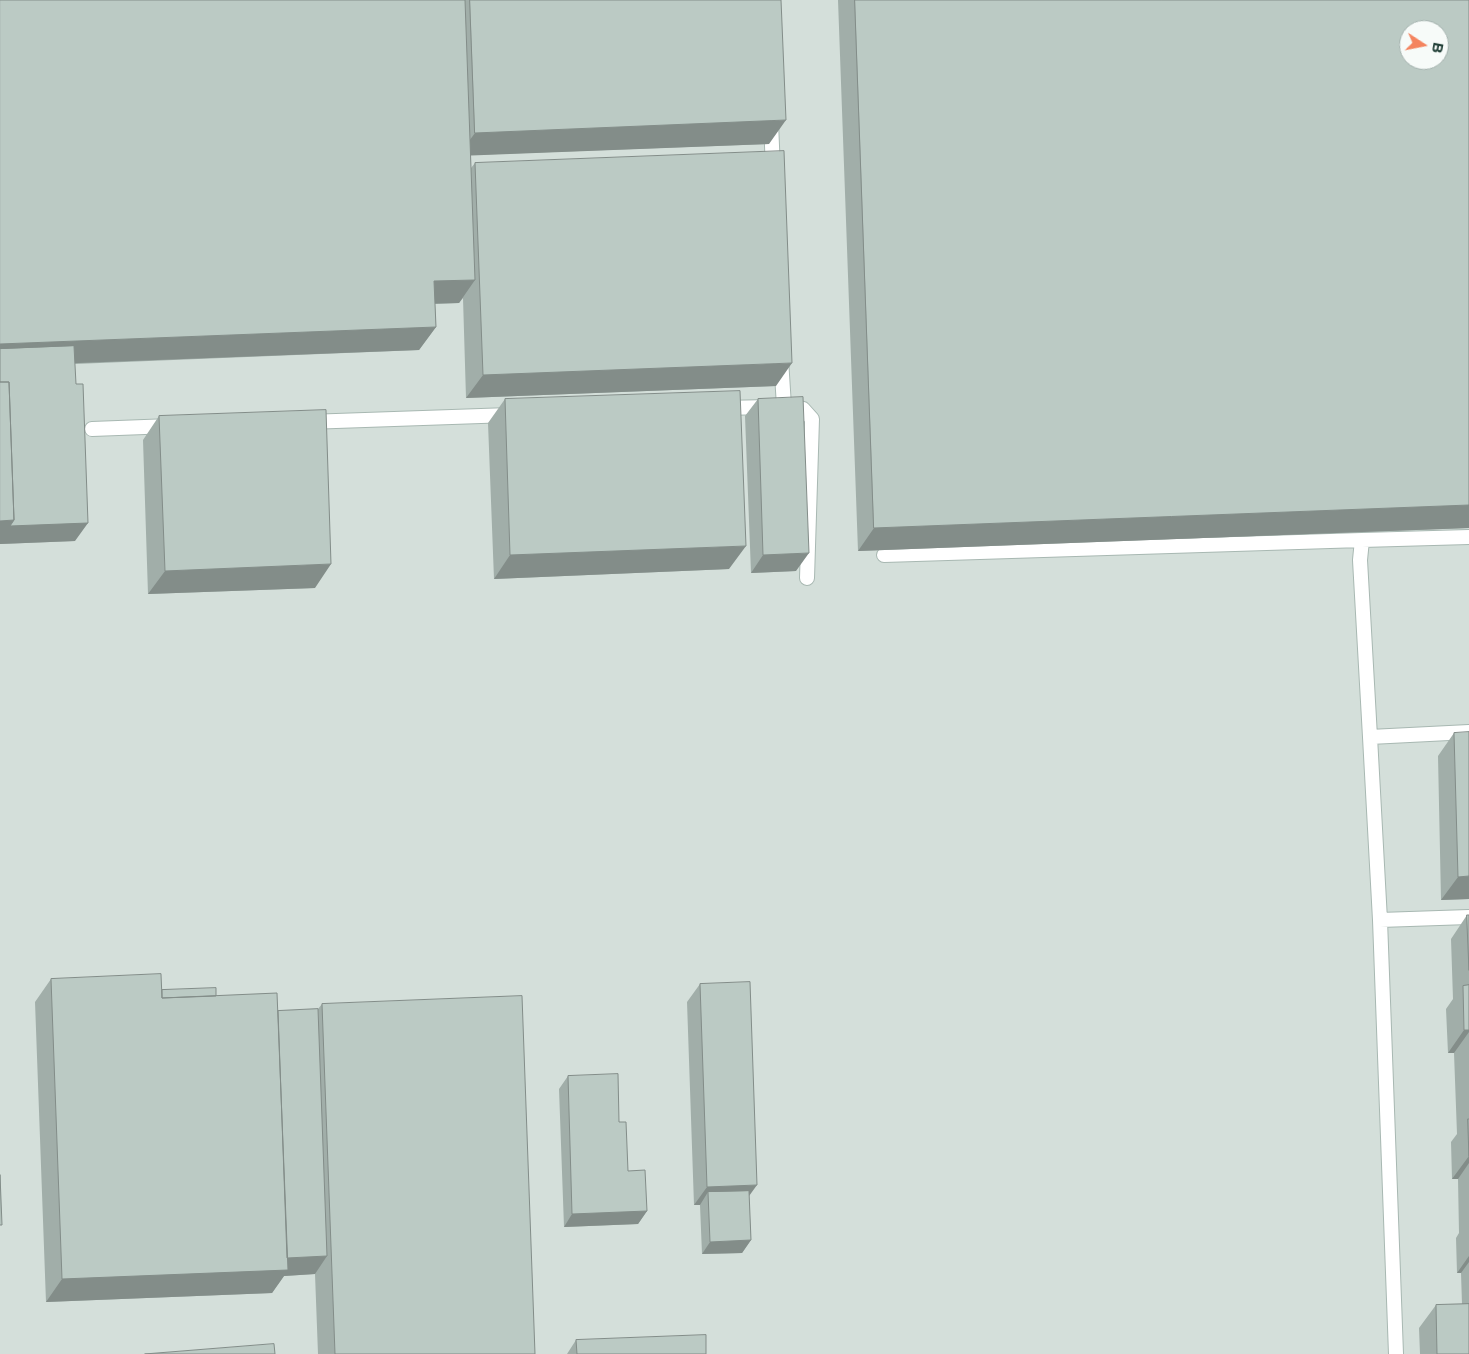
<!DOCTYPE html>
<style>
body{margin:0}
#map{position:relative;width:1469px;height:1354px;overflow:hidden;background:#e6efeb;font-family:Montserrat,sans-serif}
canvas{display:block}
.north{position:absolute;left:1399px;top:20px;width:50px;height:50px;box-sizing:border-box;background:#f7fbf9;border:1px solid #a3b1ad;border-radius:50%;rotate:101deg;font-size:14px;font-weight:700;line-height:20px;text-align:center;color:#24423a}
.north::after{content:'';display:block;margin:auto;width:18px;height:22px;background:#f4845f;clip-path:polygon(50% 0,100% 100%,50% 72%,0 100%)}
</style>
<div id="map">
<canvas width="1469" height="1354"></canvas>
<div class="north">B</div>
</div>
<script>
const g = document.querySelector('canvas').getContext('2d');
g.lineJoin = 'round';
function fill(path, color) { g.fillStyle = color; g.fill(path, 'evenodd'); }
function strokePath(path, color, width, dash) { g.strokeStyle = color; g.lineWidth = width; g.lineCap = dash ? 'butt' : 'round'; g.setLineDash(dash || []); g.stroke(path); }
fill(new Path2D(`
 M0,0H1469V1354H0ZM1409,30H1439V60H1409Z`), '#d4dfda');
const lane = new Path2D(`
 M771,122L773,170
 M781,359L784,406L803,409L812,419L807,578
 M722,408L770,407
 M307,422L510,415
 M92,429L171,426
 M884,555L1362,540
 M1370,737L1360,560L1362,540L1469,537
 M1380,920L1469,917
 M1396,1354L1380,920L1370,737L1469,732`);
strokePath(lane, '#a8b8b2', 16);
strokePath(lane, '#fff', 14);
fill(new Path2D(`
 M0,0H781L769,144L471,155V168L475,163L776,386L466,398L463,298L459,303L435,304L436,327L419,350L75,364V541L0,544Z
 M838,0H1469V528L858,551Z
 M505,399L729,569L494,579L488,423Z
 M758,399L796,571L751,573L745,416Z
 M159,416L315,588L148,594L143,440Z
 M1454,733L1469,899L1441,900L1438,756Z
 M1467,915H1469V1354H1420L1419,1328L1436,1305L1462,1304L1461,1273H1457L1456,1238L1459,1233L1458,1179H1452L1451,1142L1457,1134L1454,1053H1448L1446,1009L1453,999L1451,939Z
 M51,979L216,996L278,1011L318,1009L322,1004L535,1354H318L315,1274L284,1276L272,1293L46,1302L35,1002Z
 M700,984L749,1196L751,1240L742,1253L702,1254L700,1205H694L687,1002Z
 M568,1076L619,1122L628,1171L647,1211L638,1224L564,1227L559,1089Z
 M576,1340L706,1354H567Z`), '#a1aea9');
fill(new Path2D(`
 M786,120L769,144L458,156L475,133Z
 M475,280L459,303L418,304L434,281Z
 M436,327L419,350L0,366V344Z
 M792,363L776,386L466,398L483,375Z
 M1469,505V528L858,551L874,528Z
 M14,520L88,523L75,541L0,544V521Z
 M746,546L729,569L494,579L510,555Z
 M809,553L796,571L751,573L763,555Z
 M331,564L315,588L148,594L165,571Z
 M1469,876V899L1441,900L1458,877Z
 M1464,1030H1469V1032L1454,1053H1448Z
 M1469,1156V1163L1458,1179H1452Z
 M757,1185L744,1203L708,1192L700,1205H694L707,1187Z
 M647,1211L638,1224L564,1227L572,1214Z
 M751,1240L742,1253L702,1254L710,1242Z
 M327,1256L315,1274L284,1276L272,1293L46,1302L62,1279L283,1258Z
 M1469,1256V1262L1461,1273H1457Z`), '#838d89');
const building = new Path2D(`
 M0,0H465L475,280L434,281L436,327L0,344Z
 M470,0H781L786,120L475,133Z
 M855,0H1469V505L874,528ZM1409,30H1439V60H1409Z
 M784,151L792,363L483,375L475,163Z
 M74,346L76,384H83L88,523L10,526L14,520L9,382H0V349Z
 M0,382H9L14,520L0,521Z
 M740,391L746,546L510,555L505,399Z
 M803,397L809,553L763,555L758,399Z
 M326,410L331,564L165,571L159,416Z
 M1469,732V876L1458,877L1454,733Z
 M1467,915H1469V970Z
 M161,974L162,998L277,993L288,1270L62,1279L51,979Z
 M750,982L757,1185L707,1187L700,984Z
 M1469,985V1030H1464L1463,986Z
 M216,988V996L162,998V990Z
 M522,996L535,1354H335L322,1004Z
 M318,1009L327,1256L287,1258L278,1011Z
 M618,1074L619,1122H626L628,1171L645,1170L647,1211L572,1214L568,1076Z
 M1468,1119H1469V1156Z
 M0,1175L2,1225H0Z
 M749,1191L751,1240L710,1242L708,1192Z
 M1469,1304V1354H1437L1436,1305Z
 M706,1335V1354H577L576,1340Z
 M274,1344L275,1354H145Z`);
fill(building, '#bbcac4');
strokePath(building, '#838d89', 1);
</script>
